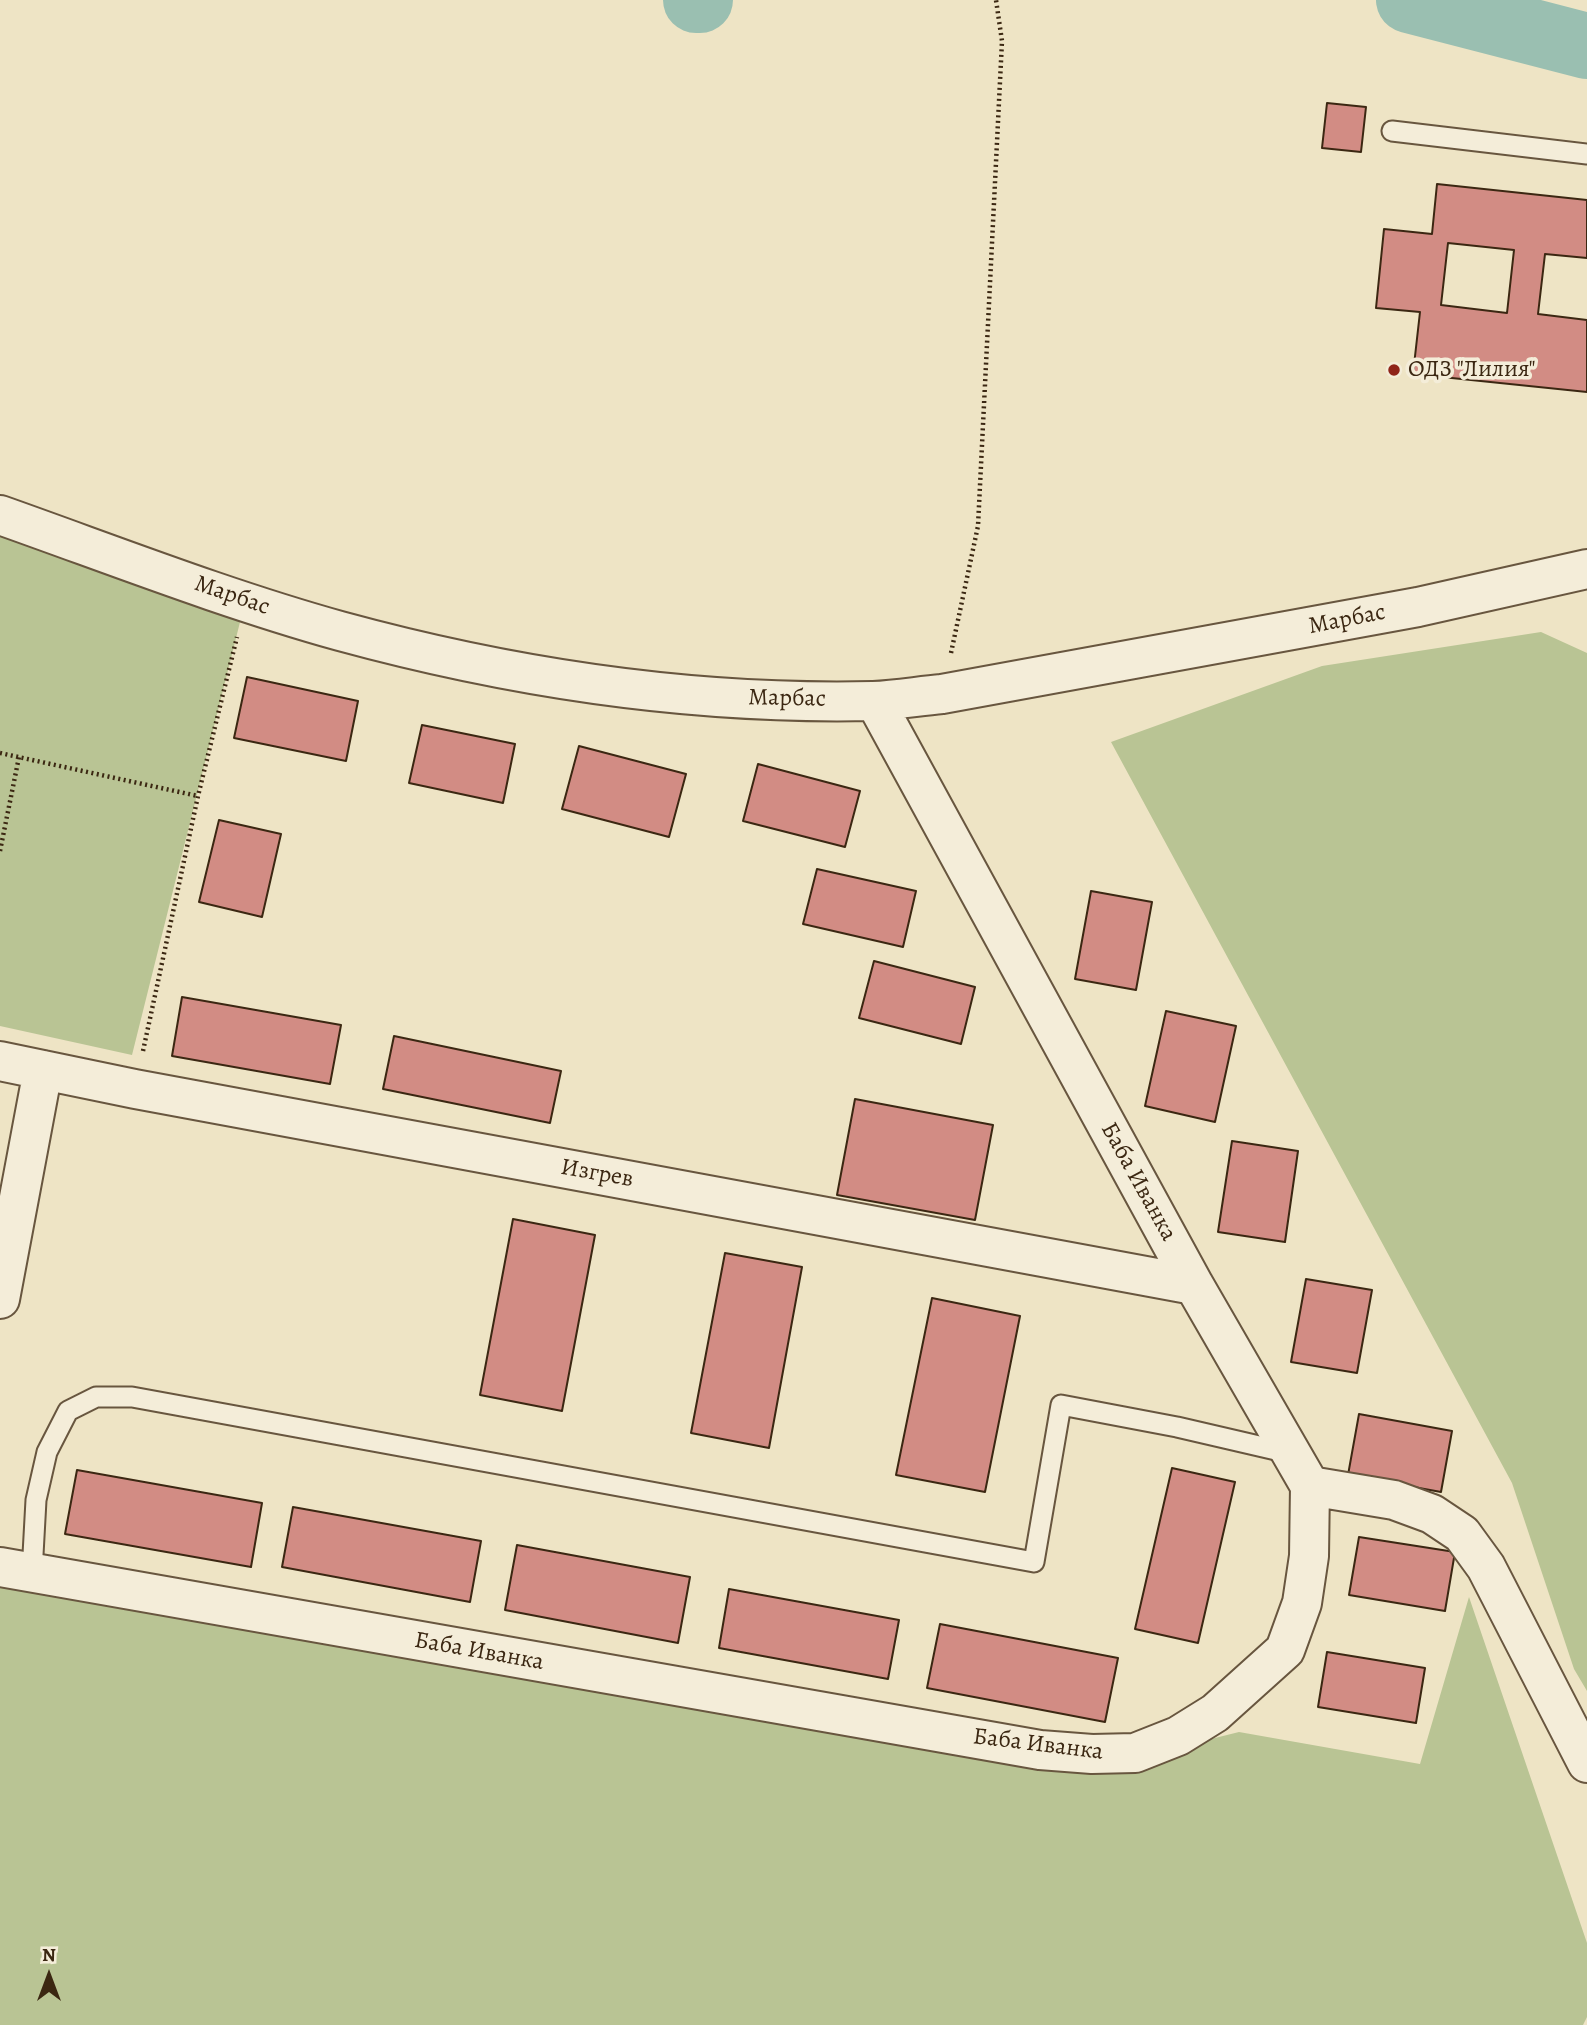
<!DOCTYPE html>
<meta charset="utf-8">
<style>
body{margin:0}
#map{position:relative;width:1587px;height:2025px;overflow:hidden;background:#eee4c5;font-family:Alegreya,serif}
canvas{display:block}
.north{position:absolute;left:14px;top:1941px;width:70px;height:70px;-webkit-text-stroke:5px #f4edd9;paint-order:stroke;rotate:0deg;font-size:19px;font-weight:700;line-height:28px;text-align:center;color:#3b2712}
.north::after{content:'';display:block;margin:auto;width:24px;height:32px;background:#3b2712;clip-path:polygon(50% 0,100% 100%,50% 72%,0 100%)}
</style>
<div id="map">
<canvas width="1587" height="2025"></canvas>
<div class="north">N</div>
</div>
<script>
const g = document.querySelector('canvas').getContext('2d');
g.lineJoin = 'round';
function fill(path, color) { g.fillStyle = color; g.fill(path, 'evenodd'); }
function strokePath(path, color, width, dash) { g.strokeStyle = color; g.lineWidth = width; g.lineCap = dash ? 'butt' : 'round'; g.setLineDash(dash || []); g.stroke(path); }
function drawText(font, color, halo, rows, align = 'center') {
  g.font = font + ' Alegreya,serif'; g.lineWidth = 7; g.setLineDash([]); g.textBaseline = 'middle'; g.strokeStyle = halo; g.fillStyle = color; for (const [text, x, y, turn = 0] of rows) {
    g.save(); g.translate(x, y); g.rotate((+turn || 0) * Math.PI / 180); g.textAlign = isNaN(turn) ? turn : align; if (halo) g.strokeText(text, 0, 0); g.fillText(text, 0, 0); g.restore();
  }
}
fill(new Path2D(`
 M0,525L244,606L132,1055L0,1026Z
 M1541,632L1587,653V1691L1574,1669L1512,1483L1111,742L1322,666Z
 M0,1587L1111,1764L1239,1732L1420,1764L1469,1597L1587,1943V2017L1583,2025H0Z`), '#b9c494');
strokePath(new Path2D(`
 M696,0H700
 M1409,0L1587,46`), '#9abfb1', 66);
const building = new Path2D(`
 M1327,103L1366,107L1361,152L1322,148Z
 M1437,184L1587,200V258L1545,254L1538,314L1587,320V392L1413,374L1420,312L1376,308L1384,229L1432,234ZM1448,243L1514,250L1507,313L1441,305Z
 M247,677L358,701L346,761L234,738Z
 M422,725L515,744L503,803L409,783Z
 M579,746L686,774L669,837L562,809Z
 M758,764L860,791L845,847L743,821Z
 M219,820L281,834L262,917L199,902Z
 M817,869L916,891L903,947L803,924Z
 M1091,891L1152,902L1136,990L1075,979Z
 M874,961L975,987L961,1044L859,1018Z
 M182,997L341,1025L330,1084L172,1056Z
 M1166,1011L1236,1026L1215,1122L1145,1106Z
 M394,1036L561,1071L550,1123L383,1089Z
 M855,1099L993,1125L975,1220L837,1195Z
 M1232,1141L1298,1151L1285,1242L1218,1232Z
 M513,1219L595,1235L562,1411L480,1395Z
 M725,1253L802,1267L769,1448L691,1433Z
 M1306,1279L1372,1290L1357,1373L1291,1362Z
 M932,1298L1020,1316L985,1492L896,1475Z
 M1359,1414L1452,1431L1441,1492L1348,1475Z
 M1172,1468L1235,1482L1198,1643L1135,1629Z
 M77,1470L262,1503L251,1567L65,1534Z
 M293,1507L481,1541L470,1602L282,1567Z
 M1359,1537L1455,1552L1445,1611L1349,1595Z
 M517,1545L690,1577L678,1643L505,1610Z
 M729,1589L899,1620L888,1679L719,1648Z
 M940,1624L1118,1658L1105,1722L927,1688Z
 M1327,1652L1425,1668L1416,1723L1318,1707Z`);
fill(building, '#d28c84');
strokePath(building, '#3b2712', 2);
const lane = new Path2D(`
 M1392,131L1587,154
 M32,1573L36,1500L47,1452L68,1411L96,1397H132L1034,1562L1061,1405L1177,1427L1289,1453`);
const street = new Path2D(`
 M0,515C113,555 225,599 340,631C512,678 694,705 873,701C896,700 919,696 942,694L1418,607L1587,569
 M0,1061L135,1089L1194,1285
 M0,1299L43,1070
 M1310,1486L1394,1500L1432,1514L1462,1534L1486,1567L1587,1763
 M0,1567L1040,1750L1092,1754L1135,1753L1178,1736L1215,1713L1285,1650L1302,1603L1309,1556L1310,1486L1194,1285L875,701`);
strokePath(lane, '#68563f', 23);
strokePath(street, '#68563f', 42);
strokePath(new Path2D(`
 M951,653L978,526L1002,41L996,0
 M0,753L198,796
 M0,851L19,757
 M143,1051L198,796L237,637`), '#3b2712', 4.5, [2, 3.5]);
strokePath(lane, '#f4edd9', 19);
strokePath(street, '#f4edd9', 38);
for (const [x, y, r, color] of [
 [1394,370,7,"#8f2418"]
]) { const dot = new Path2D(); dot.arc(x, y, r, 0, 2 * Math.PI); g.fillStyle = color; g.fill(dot); strokePath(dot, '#f4edd9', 2.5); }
drawText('24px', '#3b2712', '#f4edd9', [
 ["ОДЗ \"Лилия\"",1408,370]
], 'left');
drawText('24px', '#3b2712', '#f4edd9', [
 ["Марбас",232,596,19],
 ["Марбас",1347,620,-11],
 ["Марбас",787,699,1],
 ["Изгрев",597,1174,10],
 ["Баба Иванка",1138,1182,61],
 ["Баба Иванка",479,1652,10],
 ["Баба Иванка",1038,1745,7]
]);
</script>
